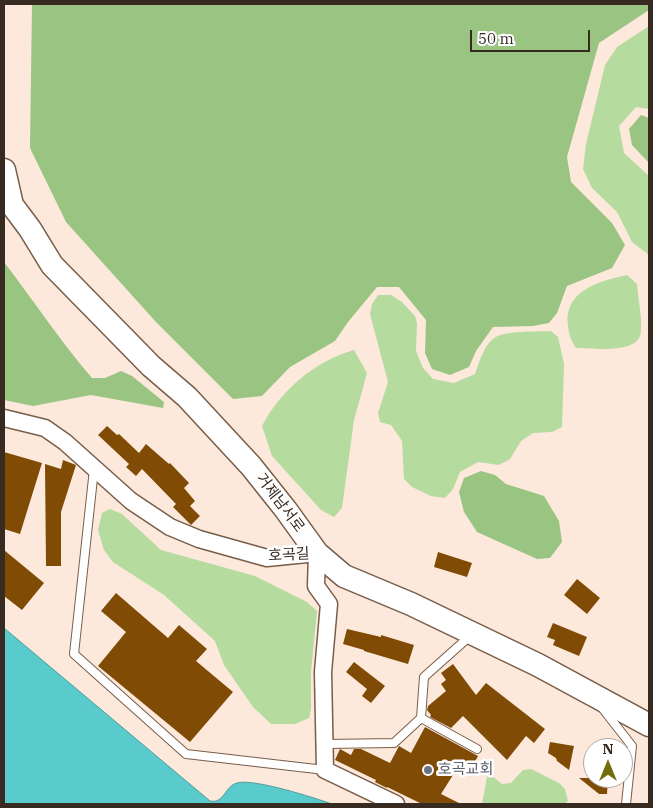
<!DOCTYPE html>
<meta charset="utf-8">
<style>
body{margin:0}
#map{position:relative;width:653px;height:808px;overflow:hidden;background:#fce9db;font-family:"IBM Plex Serif",serif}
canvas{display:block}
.frame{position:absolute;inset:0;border:5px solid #362a21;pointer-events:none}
.north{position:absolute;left:583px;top:738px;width:50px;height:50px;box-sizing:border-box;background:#fff;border:1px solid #afaaa6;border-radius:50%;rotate:0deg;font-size:14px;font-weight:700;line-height:20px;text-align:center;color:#362a21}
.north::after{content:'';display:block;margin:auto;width:18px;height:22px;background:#736e0d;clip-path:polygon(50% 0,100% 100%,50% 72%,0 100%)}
.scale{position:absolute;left:470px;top:30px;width:120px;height:22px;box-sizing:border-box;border:2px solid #362a21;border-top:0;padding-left:6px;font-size:15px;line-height:18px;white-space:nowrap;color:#362a21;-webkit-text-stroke:4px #fff;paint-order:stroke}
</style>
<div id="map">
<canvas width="653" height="808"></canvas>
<div class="frame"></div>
<div class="north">N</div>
<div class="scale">50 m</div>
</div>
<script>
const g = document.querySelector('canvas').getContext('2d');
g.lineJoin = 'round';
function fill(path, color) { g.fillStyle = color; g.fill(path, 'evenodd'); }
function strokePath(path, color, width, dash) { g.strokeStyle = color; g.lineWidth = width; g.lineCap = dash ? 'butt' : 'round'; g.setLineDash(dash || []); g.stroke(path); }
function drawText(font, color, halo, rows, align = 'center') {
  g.font = font + ' "IBM Plex Serif","Noto Sans KR",serif'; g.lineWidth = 5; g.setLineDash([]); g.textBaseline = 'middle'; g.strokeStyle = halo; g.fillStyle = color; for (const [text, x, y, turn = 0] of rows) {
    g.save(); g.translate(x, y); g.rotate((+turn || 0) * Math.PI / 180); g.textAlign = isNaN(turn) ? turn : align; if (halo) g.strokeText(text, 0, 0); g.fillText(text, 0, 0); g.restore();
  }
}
fill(new Path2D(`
 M649,26V109L636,107L619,126L624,153L649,176V255L632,242L617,212L592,188L583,169L586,144L605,65L617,47Z
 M627,275L637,284C638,299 642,316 641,331C640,355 594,348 576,348C571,340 569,335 568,326C563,291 599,281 627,275Z
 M378,295H391L402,302L415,316L417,323L416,351L423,368L433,379L454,383L475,374C479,363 483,347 493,339C503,330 538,332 551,331L558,337L564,364L562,427L552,432L533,433L521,441L510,459L499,465L478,462L460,472L453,489L445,498L431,496L412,487L404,479L402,441L391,425L380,422L378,413L388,382L370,314L372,304Z
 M354,350L367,373L354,420L342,508L334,517L321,510L272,456L262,426C281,390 315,361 354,350Z
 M110,509L122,514L161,550L255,576L307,602L317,611L311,672V709L309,718L295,724H271L253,707L224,665L215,641L164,595L113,562L104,550L98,530L102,513Z
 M531,769L559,783L565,789L568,801L564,804H482L487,777L491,775L502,784L511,783L523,770Z`), '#b5db9f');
fill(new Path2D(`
 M32,4H649V10L599,43L567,157L571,182L612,223L625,245L612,268L567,286L557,313L549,323L533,326L493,327L476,351L469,367L450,375L432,369L425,353L426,320L399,287H377L348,322L335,341L290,367L262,396L233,399L156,322L66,222L30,148Z
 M641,115L649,118V163L632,145L629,129Z
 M4,262C34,301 60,341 92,378H105L121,371L132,376L164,402L163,408L91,395L33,406L4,400Z
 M481,471L495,475L506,484L544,496L559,521L562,542L550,558L537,559L477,532L464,512L459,492L464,478Z`), '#9ac481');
const water = new Path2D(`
 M4,628L210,801C224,804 225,786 237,783C253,778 315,798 332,804H4Z`);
fill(water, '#5acbcc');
strokePath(water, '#4f9b99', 1);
fill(new Path2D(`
 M107,426L117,435L119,434L139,453L146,444L169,464L170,463L189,483L184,488L195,501L190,506L200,516L191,525L173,507L176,504L142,469L136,476L126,467L129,464L98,435Z
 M4,452L42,463L20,534L4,529Z
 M63,460L76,465L61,512V566H46L45,464L61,469Z
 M4,550L44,583L22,610L4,596Z
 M438,552L472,563L467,577L434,567Z
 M577,579L600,598L587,614L564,595Z
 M116,593L168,638L179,625L207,649L196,661L233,692L190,742L98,666L126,632L101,611Z
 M553,623L587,637L579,656L553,645L555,640L547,637Z
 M347,629L381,637V635L414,645L408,664L364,651V650L343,644Z
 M354,662L385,686L371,703L362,696L367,689L346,672Z
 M453,664L476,695L486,683L545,729L534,743L526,736L507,760L463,716L451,728L430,717L431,715L427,710L428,706L446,691L441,684L446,680L441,673Z
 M425,727L478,756L472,767L466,763L462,769L458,767L441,794L461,804H422L387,787V788L375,782L376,780L335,760L340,749L351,755L354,749H361L390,763L399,746L411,753Z
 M550,742L574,746L569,770L557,761L556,758L548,753Z
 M579,778H608L607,794H599Z`), '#804c05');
const lane = new Path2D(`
 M94,469L74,654L186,754L325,770
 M603,709L632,746L626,804
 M421,718L424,677L470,636
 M325,744L394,743L421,718L477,749`);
const street = new Path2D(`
 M4,418L45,428L65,442L131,501L170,527L199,539L267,558L317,553L316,586L329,604L323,672L325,770L396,804`);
const secondary = new Path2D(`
 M4,170L12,205L30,229L52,265L151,366L187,397L251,466L286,510L317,553L344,576L411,604L538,665L649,725`);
strokePath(lane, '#785d49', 10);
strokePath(street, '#785d49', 19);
strokePath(secondary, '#785d49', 25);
strokePath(lane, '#fff', 8);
strokePath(street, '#fff', 16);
strokePath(secondary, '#fff', 22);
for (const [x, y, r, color] of [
 [428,770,5,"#6b7280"]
]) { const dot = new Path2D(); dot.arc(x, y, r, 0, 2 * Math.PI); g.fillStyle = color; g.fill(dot); strokePath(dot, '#fff', 2); }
drawText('15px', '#362a21', '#fff', [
 ["거제남서로",280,503,53],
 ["호곡길",289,555,-3]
]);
drawText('15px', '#5b616d', '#fff', [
 ["호곡교회",438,770]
], 'left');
</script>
